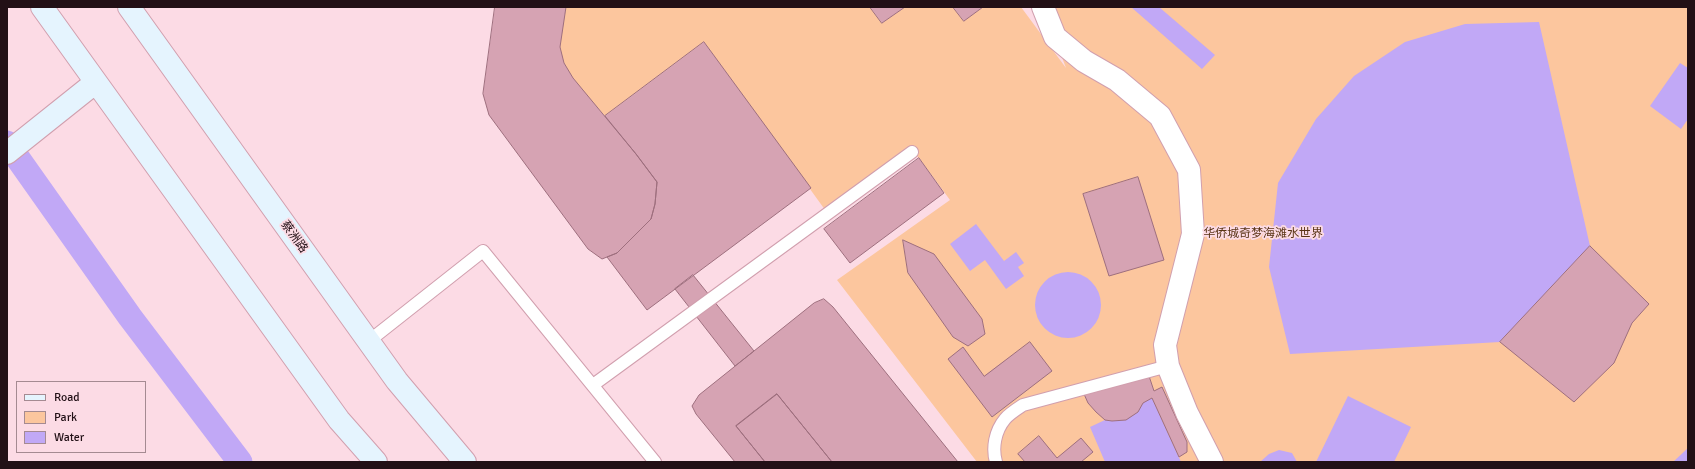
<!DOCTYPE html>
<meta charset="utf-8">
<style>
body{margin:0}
#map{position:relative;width:1695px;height:469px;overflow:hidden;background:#fcdbe5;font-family:Signika,sans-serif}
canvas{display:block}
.frame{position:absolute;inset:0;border:8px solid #221016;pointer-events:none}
.legend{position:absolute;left:16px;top:381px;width:130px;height:72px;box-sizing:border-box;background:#fcdbe5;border:1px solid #a58a92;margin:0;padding:5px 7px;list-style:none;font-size:12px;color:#221016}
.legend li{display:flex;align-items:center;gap:8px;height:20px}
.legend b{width:20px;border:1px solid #a58a92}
</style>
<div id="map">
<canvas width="1695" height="469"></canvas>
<div class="frame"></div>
<ul class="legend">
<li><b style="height:5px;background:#e5f4fe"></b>Road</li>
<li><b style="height:11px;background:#fcc69e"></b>Park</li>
<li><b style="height:11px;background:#c1a8f6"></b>Water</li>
</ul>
</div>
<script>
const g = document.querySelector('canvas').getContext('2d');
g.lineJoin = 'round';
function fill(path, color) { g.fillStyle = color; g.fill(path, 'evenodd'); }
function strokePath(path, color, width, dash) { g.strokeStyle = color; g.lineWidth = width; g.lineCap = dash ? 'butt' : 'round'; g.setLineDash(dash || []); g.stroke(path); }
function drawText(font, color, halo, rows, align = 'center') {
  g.font = font + ' Signika,"Noto Sans SC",sans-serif'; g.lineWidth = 3.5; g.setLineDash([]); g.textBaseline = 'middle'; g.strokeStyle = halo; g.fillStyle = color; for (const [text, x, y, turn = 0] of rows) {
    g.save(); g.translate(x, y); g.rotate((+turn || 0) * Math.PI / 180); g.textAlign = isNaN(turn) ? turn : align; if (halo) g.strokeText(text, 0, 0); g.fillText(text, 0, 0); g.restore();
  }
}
fill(new Path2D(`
 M566,7H870L882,23L905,7H953L964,21L983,7H1021L1066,68L1043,7H1688V462H977L837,280L950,200L919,158L912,152L828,214L704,42L605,116C590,99 560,71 560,47C560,34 564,19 566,7Z`), '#fcc69e');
fill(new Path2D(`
 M1131,7H1159L1215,55L1202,69Z
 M1539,22L1590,246L1500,342L1290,354L1269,267L1278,183L1316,119L1354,76L1405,42L1465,24Z
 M1680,63L1688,68V119L1681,129L1650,106Z
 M976,224L1004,261L1016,252L1024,263L1018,267L1024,276L1006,289L985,260L970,271L950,244Z
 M1035 305a33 33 0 1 1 66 0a33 33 0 1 1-66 0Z
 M1348,396L1411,427L1394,462H1316Z
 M1152,398L1181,462H1105L1090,427Z
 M1688,448V462H1673Z
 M1279,450L1292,453L1297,462H1260L1269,454Z`), '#c1a8f6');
strokePath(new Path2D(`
 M7,143L130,317L240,462`), '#c1a8f6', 25);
const building = new Path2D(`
 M495,7H566L560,47L564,63L573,78L636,154L657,182L655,204L651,219L617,253L602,259L588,249L489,115L483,94Z
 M870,7H905L882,23Z
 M953,7H983L964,21Z
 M704,42L811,188L647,310L607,257L617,253L651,219L655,204L657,182L636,154L605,116Z
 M919,158L944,193L850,263L824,229Z
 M1138,177L1164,260L1109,276L1083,194Z
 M903,240L934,254L982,319L985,334L968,346L953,337L908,273Z
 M1590,246L1649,304L1632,323L1614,363L1574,402L1500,342Z
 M693,275L754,351L735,366L675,289Z
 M824,299L833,307L958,462H832L777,394L736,426L765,462H735L696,414L692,406L699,395L814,303Z
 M1030,342L1052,371L992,417L948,359L963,347L984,376Z
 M1149,376L1154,391L1162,387L1187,442V452L1179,457L1152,398L1143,403L1138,412L1126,420L1112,421L1105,420L1096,412L1088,403L1084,394Z
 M777,394L832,462H765L736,426Z
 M1039,436L1057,458L1081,438L1093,452L1081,462H1025L1018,454Z`);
fill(building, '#d6a3b3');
strokePath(building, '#9e6f7e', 1);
const lane = new Path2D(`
 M369,341L483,251L655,462
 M593,385L912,152
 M996,462C992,448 995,431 1005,419C1009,414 1017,409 1023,405L1168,366`);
const street = new Path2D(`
 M1043,7L1055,37L1084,61L1117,80L1160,116L1189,170L1193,234L1165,345L1168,366L1187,413L1212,462`);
const secondary = new Path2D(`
 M42,7L339,420L376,462
 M129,7L397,381L465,462
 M7,153L96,82`);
strokePath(lane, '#d19fae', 14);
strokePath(street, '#d19fae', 24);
strokePath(secondary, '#d19fae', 24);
strokePath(lane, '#fff', 12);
strokePath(street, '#fff', 22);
strokePath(secondary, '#e5f4fe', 22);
drawText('12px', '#583314', '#fcdbe5', [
 ["华侨城奇梦海滩水世界",1263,234]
]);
drawText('12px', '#221016', '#fcdbe5', [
 ["蔡洲路",294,237,54]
]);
</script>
